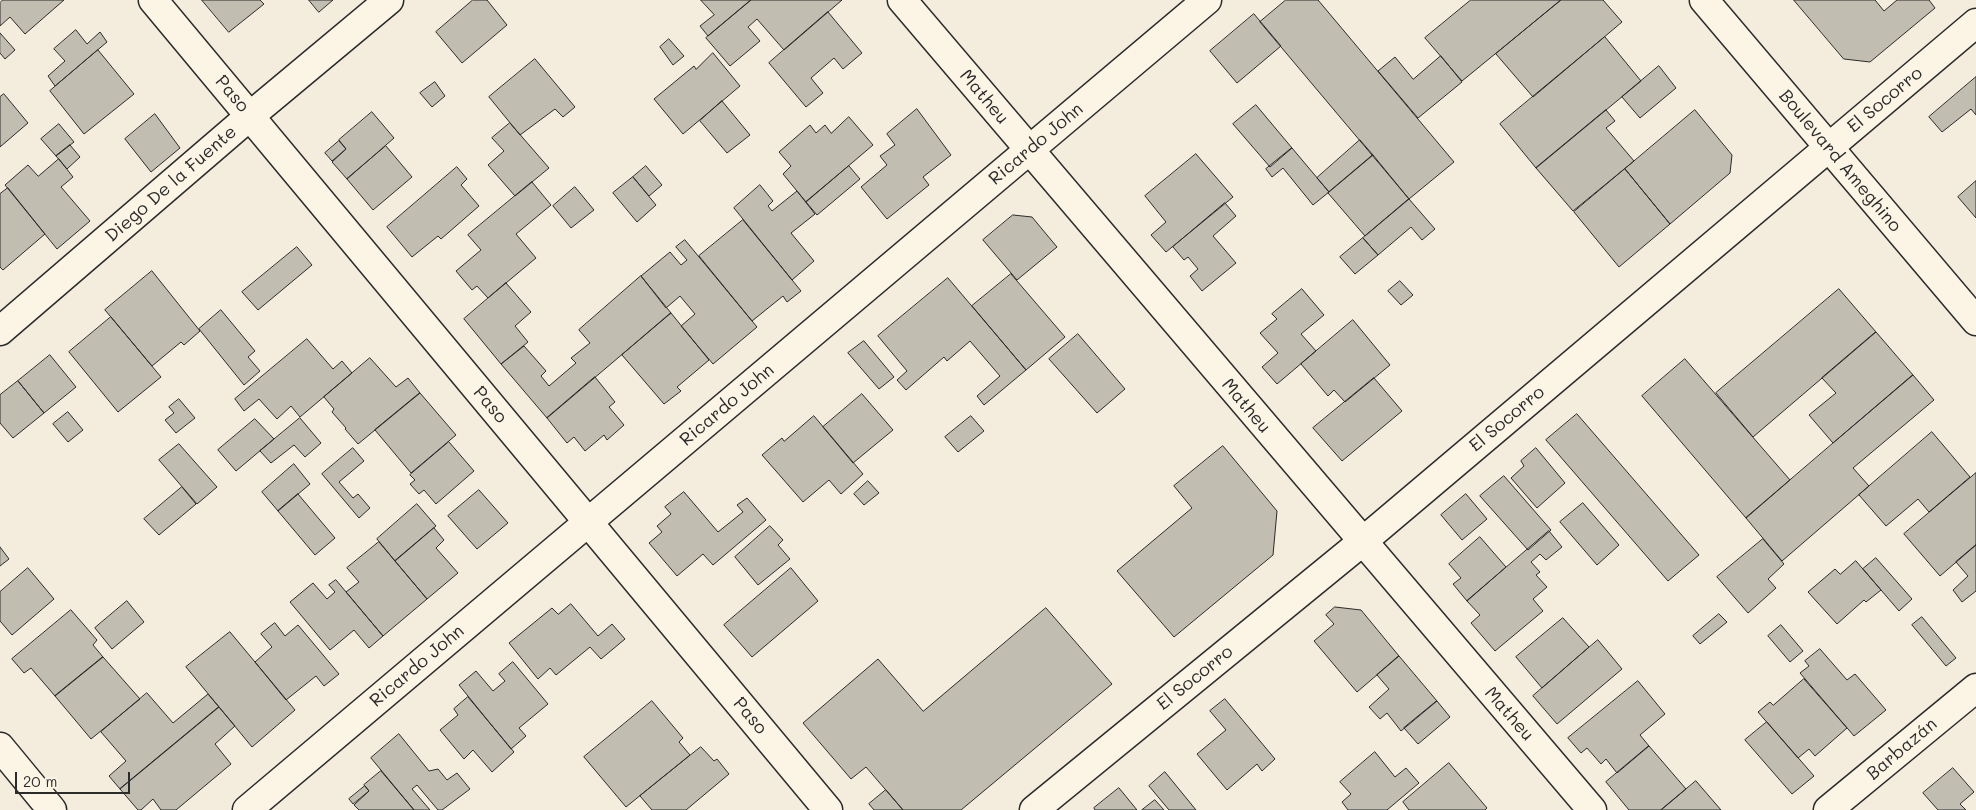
<!DOCTYPE html>
<meta charset="utf-8">
<style>
body{margin:0}
#map{position:relative;width:1976px;height:810px;overflow:hidden;background:#f4edde;font-family:Mali,sans-serif}
canvas{display:block}
.scale{position:absolute;left:15px;top:772px;width:115px;height:22px;box-sizing:border-box;border:2px solid #2b2b2b;border-top:0;padding-left:6px;font-size:15px;line-height:18px;white-space:nowrap;color:#2b2b2b;-webkit-text-stroke:4px #fcf5e5;paint-order:stroke}
</style>
<div id="map">
<canvas width="1976" height="810"></canvas>
<div class="scale">20 m</div>
</div>
<script>
const g = document.querySelector('canvas').getContext('2d');
g.lineJoin = 'round';
function fill(path, color) { g.fillStyle = color; g.fill(path, 'evenodd'); }
function strokePath(path, color, width, dash) { g.strokeStyle = color; g.lineWidth = width; g.lineCap = dash ? 'butt' : 'round'; g.setLineDash(dash || []); g.stroke(path); }
function drawText(font, color, halo, rows, align = 'center') {
  g.font = font + ' Mali,sans-serif'; g.lineWidth = 4; g.setLineDash([]); g.textBaseline = 'middle'; g.strokeStyle = halo; g.fillStyle = color; for (const [text, x, y, turn = 0] of rows) {
    g.save(); g.translate(x, y); g.rotate((+turn || 0) * Math.PI / 180); g.textAlign = isNaN(turn) ? turn : align; if (halo) g.strokeText(text, 0, 0); g.fillText(text, 0, 0); g.restore();
  }
}
const building = new Path2D(`
 M3,0H64L25,34L10,17L0,26V3Z
 M202,0H260L264,4L229,32Z
 M309,0H333L319,12Z
 M473,0H487L507,25L462,63L436,32Z
 M701,0H751L708,36L700,26L714,15Z
 M751,0H842L784,50L757,19L748,27L760,41L730,66L706,38Z
 M1286,0H1318L1454,162L1409,199L1260,22Z
 M1471,0H1561L1462,81L1425,38Z
 M1561,0H1603L1622,22L1533,97L1496,54Z
 M1794,0H1875L1884,11L1897,0H1929L1935,8L1870,62L1844,59Z
 M828,12L862,53L843,69L834,58L811,78L823,93L806,107L769,63Z
 M1254,14L1281,46L1237,83L1210,51Z
 M76,30L87,44L100,32L107,42L55,86L48,76L65,61L54,49Z
 M0,33L15,50L5,59L0,53Z
 M1605,37L1641,81L1536,168L1500,124Z
 M669,39L684,56L673,65L660,47Z
 M98,50L134,94L84,134L50,91Z
 M713,53L740,86L683,134L654,99L694,66L696,69Z
 M1441,56L1462,82L1418,118L1378,71L1395,57L1413,79Z
 M535,59L575,107L563,117L555,109L520,135L489,97Z
 M1659,66L1676,88L1640,118L1622,97Z
 M1976,77V115L1971,109L1942,132L1929,117Z
 M435,82L445,96L432,107L420,93Z
 M4,94L28,123L0,147V97Z
 M722,101L750,135L727,153L700,121Z
 M1256,105L1292,148L1270,167L1233,124Z
 M917,109L951,155L923,177L929,185L887,219L861,187L887,165L880,156L895,145L887,134Z
 M1606,110L1615,121L1606,128L1634,161L1573,211L1536,168Z
 M1695,110L1732,155L1730,173L1670,224L1625,169Z
 M372,112L394,138L347,179L332,162L346,149L339,140Z
 M155,114L180,148L151,172L125,139Z
 M849,117L873,145L806,202L783,174L791,166L779,152L810,125L816,133L825,125L831,133Z
 M510,123L549,168L515,196L488,165L504,151L492,138Z
 M59,124L74,142L56,156L41,139Z
 M1360,140L1373,155L1329,192L1317,178Z
 M339,141L346,149L332,161L325,153Z
 M70,145L80,157L67,169L56,156Z
 M386,146L412,177L373,210L347,179Z
 M1292,148L1329,192L1313,205L1283,168L1272,177L1266,169Z
 M1196,154L1233,197L1166,252L1151,235L1166,222L1145,196Z
 M1373,155L1409,199L1365,236L1328,193Z
 M59,159L73,177L61,187L90,221L57,249L5,185L28,165L38,176Z
 M646,166L662,185L649,196L633,177Z
 M849,166L860,179L817,215L806,202Z
 M457,167L467,179L461,185L479,206L441,239L438,236L412,257L387,227Z
 M1625,169L1670,224L1619,267L1574,212Z
 M633,177L656,205L637,222L613,193Z
 M1976,181V218L1958,197Z
 M532,182L551,205L516,234L536,258L488,298L477,286L472,290L456,271L481,250L468,235Z
 M760,185L773,201L768,206L772,211L797,191L815,214L791,233L814,261L792,280L734,208Z
 M575,187L594,210L571,228L553,206Z
 M8,188L45,234L3,270L0,267V194Z
 M1409,199L1435,229L1422,240L1411,227L1378,255L1363,238Z
 M1225,203L1236,216L1213,236L1236,263L1202,291L1190,276L1198,269L1188,257L1184,260L1173,247Z
 M1013,215L1032,217L1057,247L1017,280L983,240Z
 M743,220L801,291L787,302L783,296L752,321L699,256Z
 M1363,238L1378,255L1355,274L1340,257Z
 M685,240L757,327L713,364L681,326L695,314L680,296L666,308L641,276L670,252L681,265L687,260L676,247Z
 M297,247L312,265L258,310L242,292Z
 M152,271L200,331L184,345L181,342L152,366L105,310Z
 M1011,274L1065,337L1026,370L972,306Z
 M641,276L671,313L547,418L501,364L524,346L546,371L541,376L549,386L576,363L571,358L590,343L579,330Z
 M948,278L1026,370L984,405L977,396L1000,376L970,341L947,361L944,357L906,390L897,380L907,371L878,336Z
 M1400,281L1413,295L1401,305L1388,291Z
 M506,283L531,312L515,326L528,342L501,364L464,319Z
 M1302,289L1324,315L1301,334L1316,351L1277,384L1262,367L1278,353L1260,333L1277,319L1272,314Z
 M1839,289L1876,332L1753,437L1716,393Z
 M221,310L255,351L248,357L260,371L244,385L199,329Z
 M671,313L709,360L677,387L681,391L664,404L622,355Z
 M111,317L161,377L118,412L69,352Z
 M1353,320L1390,365L1345,402L1334,390L1328,396L1301,364Z
 M1876,332L1913,375L1833,443L1809,415L1836,393L1822,378Z
 M1078,334L1125,389L1097,413L1049,359Z
 M307,339L333,369L342,361L352,373L300,417L291,406L277,419L259,399L244,411L235,399Z
 M864,341L894,377L879,389L848,353Z
 M50,355L76,387L44,413L18,381Z
 M370,358L396,387L408,378L420,393L358,444L345,429L346,428L332,412L334,409L324,397Z
 M1685,359L1790,480L1746,518L1642,396Z
 M1913,375L1934,400L1853,468L1869,486L1782,561L1746,518Z
 M595,377L615,402L609,407L624,425L607,440L604,435L585,451L574,437L567,443L547,418Z
 M1374,378L1402,411L1342,461L1313,428Z
 M18,381L44,413L13,438L0,423V395Z
 M420,393L456,435L411,473L375,430Z
 M862,394L893,430L853,463L823,427Z
 M179,399L195,418L176,433L165,420L174,413L169,407Z
 M68,412L83,430L68,442L53,424Z
 M1577,414L1699,555L1668,581L1546,440Z
 M814,416L863,474L841,494L829,480L803,502L762,455L782,438L784,441Z
 M971,416L984,431L958,452L945,437Z
 M300,418L321,443L305,457L294,445L271,463L260,451Z
 M255,419L274,439L236,471L218,450Z
 M1932,432L1970,477L1929,512L1918,499L1886,526L1859,495Z
 M449,442L474,471L436,504L424,490L419,494L410,484L415,480L410,475Z
 M179,444L217,487L197,504L159,460Z
 M1223,446L1277,511L1273,555L1174,637L1117,571L1192,508L1174,486Z
 M353,448L364,461L339,482L353,498L358,494L370,508L359,518L322,474Z
 M1536,448L1565,483L1537,508L1511,478L1524,466L1521,461Z
 M294,464L310,484L278,511L262,492Z
 M1976,473V545L1940,576L1904,534Z
 M1504,476L1551,530L1528,550L1480,496Z
 M868,481L879,493L864,505L854,494Z
 M182,487L196,504L159,535L144,519Z
 M479,490L508,523L477,549L448,516Z
 M684,492L718,532L743,512L737,505L747,498L766,520L713,565L703,554L677,576L649,543L662,532L657,526L671,514L665,507Z
 M298,494L335,538L315,555L278,511Z
 M1466,494L1487,519L1462,540L1441,515Z
 M1583,503L1619,545L1597,565L1560,522Z
 M417,504L436,526L395,561L377,539Z
 M770,526L783,540L778,545L790,559L758,585L735,557Z
 M434,528L444,540L436,548L458,573L427,599L395,561Z
 M1549,531L1562,547L1546,560L1540,554L1531,562L1540,572L1536,575L1547,587L1533,599L1543,611L1495,651L1471,623L1480,615L1467,601Z
 M1480,537L1506,567L1467,601L1453,584L1461,578L1449,564Z
 M1763,539L1784,564L1768,579L1776,588L1748,613L1717,577Z
 M379,542L427,599L383,636L346,592L359,582L347,568Z
 M1976,545V591L1962,602L1953,590L1968,576L1956,562Z
 M0,547L9,559L0,566Z
 M1876,558L1912,599L1899,611L1863,569Z
 M1856,561L1881,590L1866,602L1864,600L1837,624L1808,592L1835,569L1840,574Z
 M28,568L54,599L12,635L0,621V592Z
 M791,568L818,601L752,657L724,625Z
 M336,580L383,636L369,648L354,630L330,650L290,602L313,583L327,599L335,592L329,585Z
 M127,601L144,622L112,649L95,628Z
 M571,604L598,636L612,624L625,639L601,659L590,647L556,675L550,668L538,679L509,643L552,608L558,614Z
 M1335,607L1361,610L1399,656L1357,692L1314,641L1334,624L1326,615Z
 M1046,608L1112,684L961,810H903L866,767L851,779L803,723L878,659L923,711Z
 M71,610L97,640L93,645L103,657L55,696L31,668L24,673L12,659Z
 M1719,614L1727,622L1700,644L1693,636Z
 M1922,617L1956,658L1946,666L1912,625Z
 M1563,618L1589,647L1542,688L1516,657Z
 M275,623L285,636L298,625L339,674L324,686L316,676L286,700L255,662L272,647L261,634Z
 M1781,625L1803,651L1790,662L1768,636Z
 M230,632L295,710L252,747L186,667Z
 M1598,640L1622,669L1557,724L1533,696Z
 M1820,649L1847,680L1855,674L1886,710L1854,736L1800,673L1809,666L1805,661Z
 M1399,656L1437,701L1401,731L1387,713L1380,719L1369,707L1389,689L1377,675Z
 M103,657L140,699L91,739L55,696Z
 M513,662L548,704L519,728L526,736L511,749L459,685L476,671L493,691L505,681L499,674Z
 M1804,679L1847,728L1815,756L1809,749L1798,758L1758,712L1770,702L1773,705Z
 M1638,681L1665,714L1640,735L1649,746L1617,773L1606,759L1601,764L1587,748L1581,753L1568,738Z
 M147,693L173,723L208,694L219,707L120,789L109,776L126,761L101,732Z
 M468,697L514,752L492,772L473,750L464,759L440,730L458,715L454,709Z
 M1225,699L1275,759L1262,771L1257,764L1227,790L1197,754L1226,730L1210,711Z
 M652,701L683,738L679,742L690,755L626,807L584,757Z
 M1437,701L1450,717L1418,744L1404,728Z
 M219,707L235,726L215,744L231,764L176,810H161L153,799L141,810H138L120,789Z
 M1767,722L1814,776L1792,794L1745,740Z
 M399,734L429,771L438,769L447,780L457,773L470,789L442,810H438L417,785L412,789L430,810H414L371,758Z
 M1649,746L1686,789L1661,810H1629L1606,782Z
 M701,747L714,761L717,759L729,774L686,810H652L640,796Z
 M1375,752L1395,777L1406,768L1419,783L1387,810H1348L1342,802L1351,794L1340,782Z
 M1449,763L1487,808L1485,810H1409L1403,802Z
 M1953,768L1974,792L1960,804L1966,810H1938L1923,793Z
 M381,771L414,810H359L354,805L369,791L364,785Z
 M1165,772L1196,810H1169L1149,786Z
 M1696,781L1721,810H1661Z
 M365,786L369,791L353,804L349,799Z
 M1119,788L1137,810H1095L1094,808Z
 M886,790L903,810H874L869,804Z
 M1155,800L1164,810H1142Z`);
fill(building, '#c2bdb1');
strokePath(building, '#2b2b2b', 1);
const minor = new Path2D(`
 M153,0L828,810
 M902,0L1592,810
 M0,331L250,116L389,0
 M0,747L52,810
 M247,810L1207,0
 M1034,810L1362,542L1976,23
 M1828,810L1976,688`);
const secondary = new Path2D(`
 M1704,0L1976,321`);
strokePath(minor, '#2b2b2b', 31);
strokePath(secondary, '#2b2b2b', 31);
strokePath(minor, '#fcf5e5', 28);
strokePath(secondary, '#fcf5e5', 28);
drawText('18px', '#2b2b2b', '#fcf5e5', [
 ["Paso",232,94,50],
 ["Matheu",984,97,50],
 ["El Socorro",1885,100,-40],
 ["Ricardo John",1036,144,-40],
 ["Boulevard Ameghino",1840,161,50],
 ["Diego De la Fuente",171,184,-41],
 ["Paso",490,405,50],
 ["Ricardo John",727,405,-40],
 ["Matheu",1246,406,50],
 ["El Socorro",1507,419,-40],
 ["Ricardo John",417,666,-40],
 ["El Socorro",1195,678,-39],
 ["Matheu",1509,714,49],
 ["Paso",750,716,50],
 ["Barbazán",1902,749,-40]
]);
</script>
